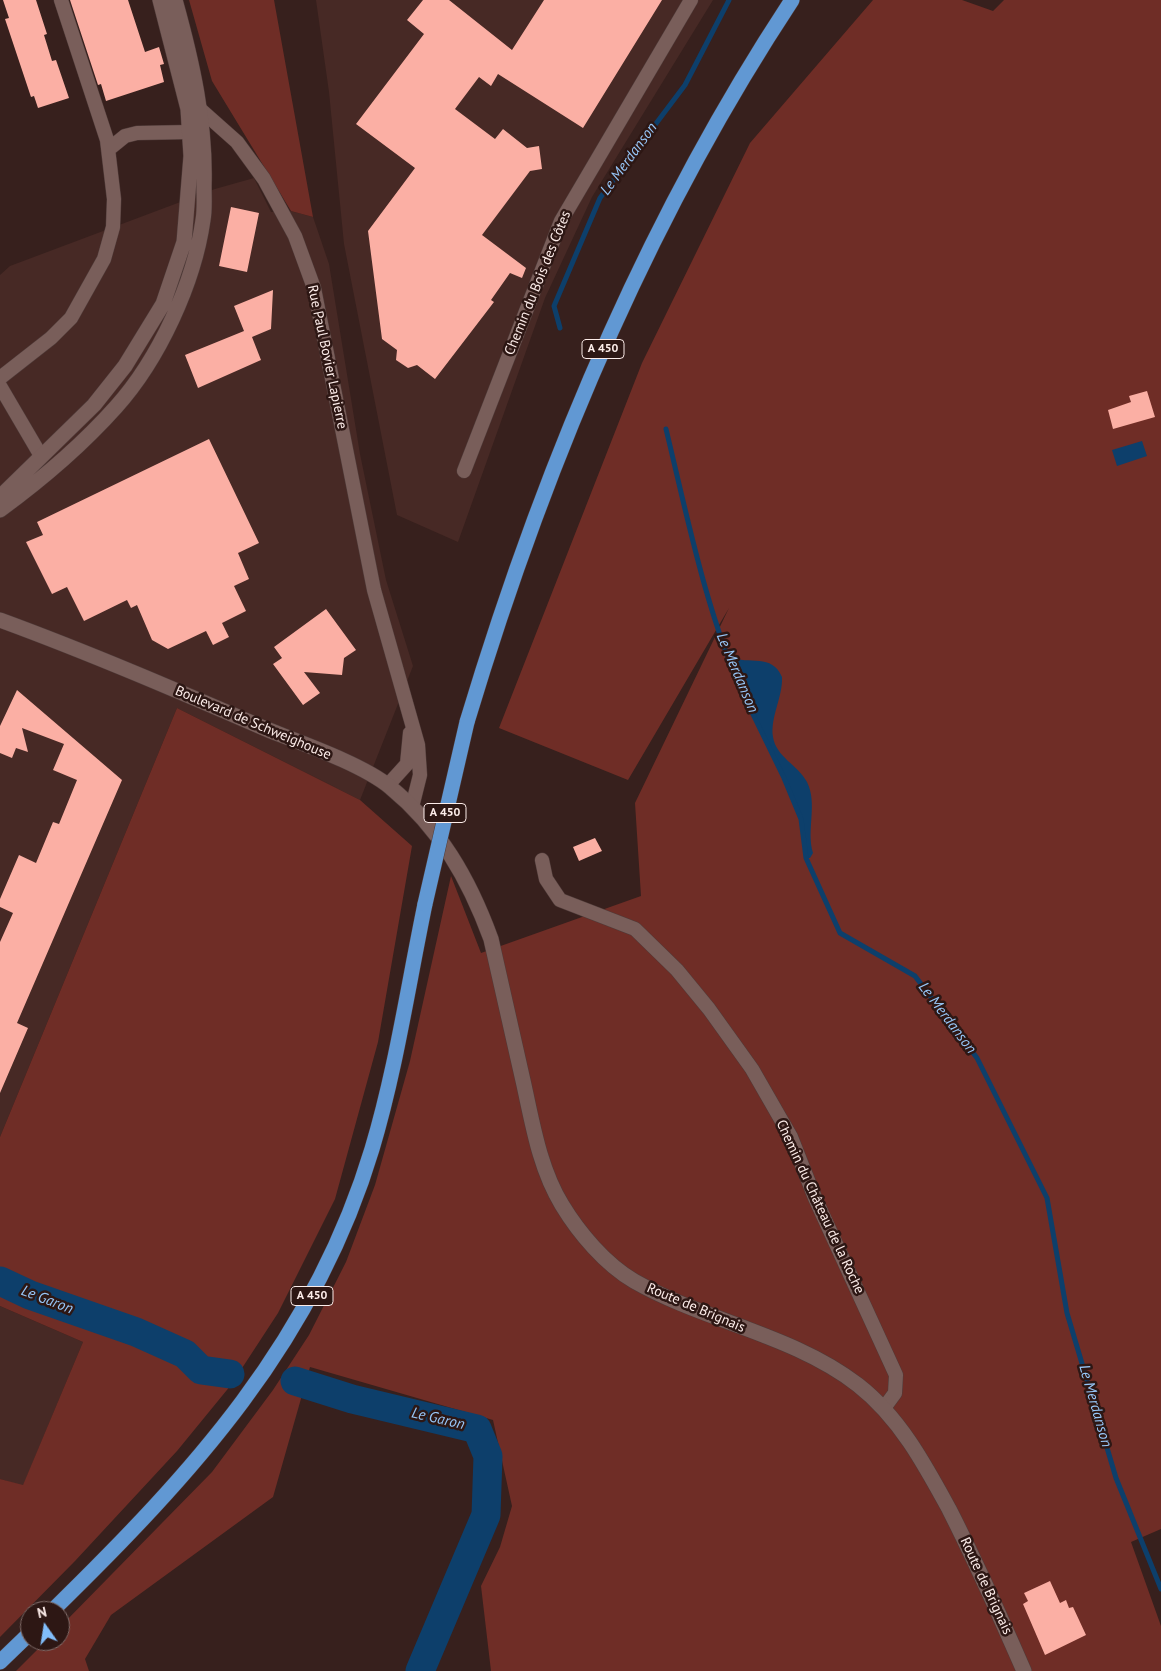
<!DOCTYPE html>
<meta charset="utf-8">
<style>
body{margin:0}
#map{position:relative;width:1161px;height:1671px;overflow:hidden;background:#37201d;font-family:"PT Sans",sans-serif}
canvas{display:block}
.north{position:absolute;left:20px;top:1601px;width:50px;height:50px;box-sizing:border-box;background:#2d1714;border:1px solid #806c69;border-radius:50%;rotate:347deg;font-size:14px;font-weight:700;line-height:20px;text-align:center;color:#fcece9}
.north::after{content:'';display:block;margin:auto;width:18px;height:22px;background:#81bdfa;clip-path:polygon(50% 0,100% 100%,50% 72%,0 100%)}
</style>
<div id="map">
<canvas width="1161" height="1671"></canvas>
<div class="north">N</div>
</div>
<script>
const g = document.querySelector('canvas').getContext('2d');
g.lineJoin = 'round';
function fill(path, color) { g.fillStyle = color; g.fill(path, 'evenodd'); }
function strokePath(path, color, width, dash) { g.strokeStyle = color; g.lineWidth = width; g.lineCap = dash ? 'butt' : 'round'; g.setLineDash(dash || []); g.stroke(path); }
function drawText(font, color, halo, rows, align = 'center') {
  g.font = font + ' "PT Sans",sans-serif'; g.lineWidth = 5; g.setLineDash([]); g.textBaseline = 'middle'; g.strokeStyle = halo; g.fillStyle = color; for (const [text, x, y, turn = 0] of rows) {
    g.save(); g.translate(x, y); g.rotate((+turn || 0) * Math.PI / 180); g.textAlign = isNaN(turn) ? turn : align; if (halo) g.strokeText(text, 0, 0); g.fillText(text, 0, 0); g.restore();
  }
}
fill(new Path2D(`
 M316,0H713L592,197L545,298L458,542L397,515L344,244L329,92Z
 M254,178L271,212L291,211L313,217L329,264L360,454L386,580L413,666L360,800L177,708L0,1137V275L10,266L215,189Z
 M0,1306L83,1342L23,1486L0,1479Z`), '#472925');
fill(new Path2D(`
 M189,0H274L313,217L291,211L212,81Z
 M873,0H962L993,11L1004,0H1161V1529L1131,1542L1161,1626V1671H491L481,1586L500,1547L512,1506L493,1420L310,1367L273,1497L111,1615L85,1659L89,1671H16L46,1641H60V1627L212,1472L273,1390L309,1335L346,1262L375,1185L410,1061L451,876L481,953L641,896L635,803L729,608L628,780L499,728L642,363L750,143Z
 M177,708L360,800L412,846L378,1042L335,1199L278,1313L231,1385L177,1451L75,1561L0,1637V1479L23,1485L83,1342L0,1306V1137Z`), '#6f2d26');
fill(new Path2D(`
 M1142,441L1147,456L1117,466L1112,450Z
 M730,657C749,665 772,653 782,677C783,697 770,717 773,737C776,757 798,765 807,782C818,804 806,830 813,853L810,858H806L801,819L784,778L727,660Z`), '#0d3f6b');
strokePath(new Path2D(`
 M560,328L554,306L600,198L685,85L729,0
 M666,429C688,520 706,611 744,697
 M748,704L784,778L801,819L806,858L840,933L915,976L977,1058L1047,1198L1067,1313L1116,1478L1161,1589`), '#0d3f6b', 5);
strokePath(new Path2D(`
 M0,1281L30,1295L136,1332L185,1354L201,1370L230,1374
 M295,1381L352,1399L477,1429L488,1456L486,1515L420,1671`), '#0d3f6b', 29);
fill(new Path2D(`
 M3,0H36L47,34L44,35L52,61L56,60L69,98L38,108L34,96L31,97L5,19L9,18Z
 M70,0H128L145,52L159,47L164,64L160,65L164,82L106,101L101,84L98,85Z
 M423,0H449L512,50L544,0H662L583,128L498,74L491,86L479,77L455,109L495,139L503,129L527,148L539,146L542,169L530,171L482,235L526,268L522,278L510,273L491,300L494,302L435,379L417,365L408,368L396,360L397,350L382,339L368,231L415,168L356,124L424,34L407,20Z
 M231,207L259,213L247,272L219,266Z
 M273,290L271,329L252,337L261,360L198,388L185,355L244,331L234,306Z
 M1147,391L1155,417L1113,429L1108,410L1131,402L1129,396Z
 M209,439L259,543L238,553L249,579L234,586L246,611L222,623L229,637L213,645L206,631L168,649L152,640L137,605L131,608L127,600L84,621L67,587L52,594L26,542L43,535L37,522Z
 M326,609L356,650L344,658L342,675L304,672L320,693L303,705L273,664L282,658L274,647Z
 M17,690L122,780L17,1023L28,1028L0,1093V942L13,913L0,907V899L19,855L36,863L53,822L59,824L77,780L53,770L64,744L22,728L28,752L16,748L12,758L0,753V726Z
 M595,838L602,851L579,861L573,847Z
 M1050,1581L1060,1603L1066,1600L1069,1608L1073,1607L1086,1635L1045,1655L1023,1604L1028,1601L1024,1593Z`), '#fbafa4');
const minor = new Path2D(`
 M201,110L237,142L264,179L295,236L314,288L374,590L418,745L420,775L412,807
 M109,149L125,136L137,133L190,132
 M0,378L51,338L71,318L104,259L113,227L114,199L107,140L61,0
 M0,386L41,456
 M464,471L561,221L691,0
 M388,785L407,764L410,733
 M542,860L546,879L560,900L635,929L677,970L709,1009L752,1069L791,1137L815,1198L896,1375L895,1393L884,1408`);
const tertiary = new Path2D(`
 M0,620C90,653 178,691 266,729C301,743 362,764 390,787C440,828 469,879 491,939C502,988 513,1036 524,1085C533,1126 540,1169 562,1205C579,1233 605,1264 634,1281C704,1321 794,1335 858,1385C899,1417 924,1463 949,1509C976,1562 1000,1616 1024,1671`);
const secondary = new Path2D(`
 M0,497L94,405L125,366L163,304L184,242L191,156L188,109L160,0
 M0,510C41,480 82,445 116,407C159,359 194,283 203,220C205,209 204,197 204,186C206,122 192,61 175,0`);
const trunk = new Path2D(`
 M467,722C543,469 646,221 792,0
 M52,1611C192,1474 314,1342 372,1149C396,1069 408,986 425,904
 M0,1662L30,1633`);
strokePath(minor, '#4f3b39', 15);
strokePath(tertiary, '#4f3b39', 16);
strokePath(secondary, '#4f3b39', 16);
strokePath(trunk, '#4f3b39', 16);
strokePath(minor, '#795e5a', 14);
strokePath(tertiary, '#795e5a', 15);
strokePath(secondary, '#795e5a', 15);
strokePath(trunk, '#6198d3', 15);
const trunkBridge = new Path2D(`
 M425,904L467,722`);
strokePath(trunkBridge, '#4f3b39', 16, []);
strokePath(trunkBridge, '#6198d3', 15);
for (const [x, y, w] of [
 [603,349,42],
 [445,813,42],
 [312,1296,42]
]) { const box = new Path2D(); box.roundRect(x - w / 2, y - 9.5, w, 19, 4); g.fillStyle = '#2d1714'; g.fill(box); strokePath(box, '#fcece9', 1); }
drawText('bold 12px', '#fcece9', null, [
 ["A 450",603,349],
 ["A 450",445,813],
 ["A 450",312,1296]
]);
drawText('14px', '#fcece9', '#2d1714', [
 ["Chemin du Bois des Côtes",538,283,-68],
 ["Rue Paul Bovier Lapierre",327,357,78],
 ["Boulevard de Schweighouse",253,723,23],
 ["Chemin du Château de la Roche",820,1207,65],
 ["Route de Brignais",696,1308,23],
 ["Route de Brignais",986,1586,65]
]);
drawText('italic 15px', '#97c7f9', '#2d1714', [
 ["Le Merdanson",629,159,-54],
 ["Le Merdanson",737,673,67],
 ["Le Merdanson",947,1018,53],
 ["Le Garon",47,1300,21],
 ["Le Merdanson",1095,1406,74],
 ["Le Garon",438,1419,13]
]);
</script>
